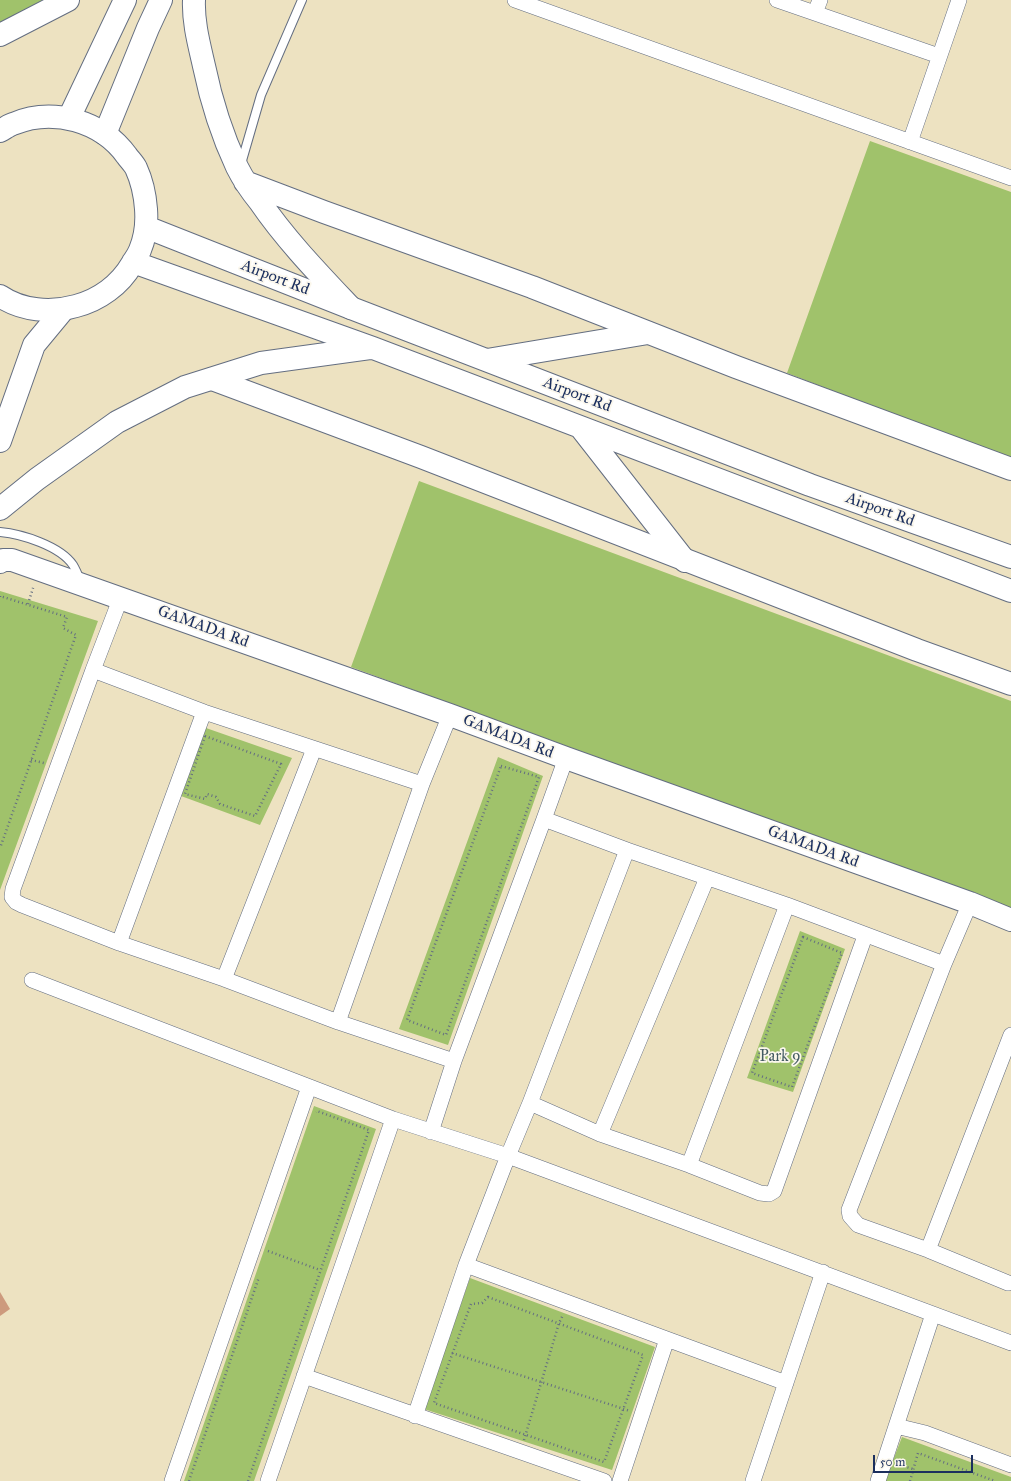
<!DOCTYPE html>
<style>
body{margin:0}
#map{position:relative;width:1011px;height:1481px;overflow:hidden;background:#ede2c1;font-family:"IM FELL Great Primer",serif}
canvas{display:block}
.scale{position:absolute;left:873px;top:1455px;width:100px;height:18px;box-sizing:border-box;border:2px solid #1b2f5e;border-top:0;padding-left:5px;font-size:12px;line-height:14px;white-space:nowrap;color:#1b2f5e;-webkit-text-stroke:3px #fbf7ec;paint-order:stroke}
</style>
<div id="map">
<canvas width="1011" height="1481"></canvas>
<div class="scale">50 m</div>
</div>
<script>
const g = document.querySelector('canvas').getContext('2d');
g.lineJoin = 'round';
function fill(path, color) { g.fillStyle = color; g.fill(path, 'evenodd'); }
function strokePath(path, color, width, dash) { g.strokeStyle = color; g.lineWidth = width; g.lineCap = dash ? 'butt' : 'round'; g.setLineDash(dash || []); g.stroke(path); }
function drawText(font, color, halo, rows, align = 'center') {
  g.font = font + ' "IM FELL Great Primer",serif'; g.lineWidth = 3.5; g.setLineDash([]); g.textBaseline = 'middle'; g.strokeStyle = halo; g.fillStyle = color; for (const [text, x, y, turn = 0] of rows) {
    g.save(); g.translate(x, y); g.rotate((+turn || 0) * Math.PI / 180); g.textAlign = isNaN(turn) ? turn : align; if (halo) g.strokeText(text, 0, 0); g.fillText(text, 0, 0); g.restore();
  }
}
fill(new Path2D(`
 M0,0H43L0,23Z
 M870,141L1011,192V460L787,373Z
 M419,481L1011,701V909L351,667Z
 M0,591L98,621L0,890Z
 M206,728L292,758L260,825L181,796Z
 M498,757L543,776L448,1045L399,1029Z
 M800,931L845,949L793,1092L747,1078Z
 M314,1106L376,1129L254,1481H184Z
 M470,1278L655,1347L612,1470L424,1409Z
 M902,1437L1011,1477V1481H885Z`), '#a0c26b');
fill(new Path2D(`
 M0,1292L10,1309L0,1316Z`), '#cd9a7d');
const lane = new Path2D(`
 M241,164L261,95L302,0
 M0,532C22,534 60,546 73,565C76,570 78,575 80,580`);
const street = new Path2D(`
 M515,0L1011,178
 M777,0L939,56
 M815,13L820,0
 M910,142L959,0
 M121,597L93,670L204,712L119,943L224,979L338,1022L422,784L450,715
 M93,670L13,889L12,897L16,902L22,905L119,943
 M204,712L422,784
 M566,758L544,819L627,850L787,905L944,964
 M970,903L944,964L849,1210L850,1216L858,1225L928,1250L1008,1283
 M787,905L689,1165L760,1193L769,1194L774,1191L865,936
 M224,979L314,749
 M32,980L393,1119L508,1156L1011,1343
 M338,1022L454,1061
 M530,1103L600,1134L689,1165
 M431,1132L454,1061L544,819
 M600,1134L707,878
 M928,1250L1011,1035
 M466,1265L786,1383
 M304,1376L604,1481
 M415,1416L466,1265L508,1156L530,1103L627,850
 M896,1426L925,1433L1011,1465
 M172,1481L309,1087
 M268,1481L393,1119
 M620,1481L667,1339
 M753,1481L823,1272
 M878,1481L933,1314`);
const secondary = new Path2D(`
 M194,0C193,22 199,44 204,66C211,100 222,135 237,167C243,179 251,191 260,202C286,240 319,274 351,308
 M69,118L125,0
 M105,134L148,28L161,0
 M245,182L324,212L532,287L736,367L1011,469
 M212,379L421,457L917,650L1011,684
 M0,441L34,345L63,310
 M0,562L3,560H12L450,715L566,758L970,903L1011,920`);
const primary = new Path2D(`
 M0,35L68,0
 M0,131C4,129 9,125 13,124C53,107 102,121 127,156C130,160 134,164 136,168C142,181 145,195 146,209C147,222 145,238 140,250C138,255 135,259 132,264C120,285 99,300 76,306C51,313 22,311 0,296
 M146,227L351,308L810,485L1011,557
 M133,262L373,348L1011,591
 M487,360L648,333
 M581,428L685,561
 M0,509L37,479L117,422L185,387L261,363L370,348`);
strokePath(lane, '#646e81', 10);
strokePath(street, '#646e81', 16);
strokePath(secondary, '#646e81', 24);
strokePath(primary, '#646e81', 24);
strokePath(new Path2D(`
 M0,597V596L67,617L63,628L76,635L0,848
 M28,604L34,585
 M205,736L281,764L255,816L220,804L216,797L207,794L205,799L185,794Z
 M31,760L44,763
 M501,766L539,777L446,1035L407,1020Z
 M803,937L842,953L792,1087L752,1073Z
 M268,1251L320,1270
 M488,1297L643,1355L604,1462L434,1403L471,1304L482,1303Z
 M452,1353L630,1411
 M524,1440L559,1323L563,1315
 M896,1464L913,1469
 M189,1481L259,1277
 M248,1481L369,1130L317,1111L316,1112
 M910,1481L918,1453L995,1481`), '#646e81', 2.5, [1, 3]);
strokePath(lane, '#fff', 8);
strokePath(street, '#fff', 15);
strokePath(secondary, '#fff', 22);
strokePath(primary, '#fff', 22);
drawText('16px', '#1b2f5e', '#fbf7ec', [
 ["Airport Rd",275,278,21],
 ["Airport Rd",577,395,21],
 ["Airport Rd",880,510,20],
 ["GAMADA Rd",203,627,20],
 ["GAMADA Rd",508,737,21],
 ["GAMADA Rd",813,847,20]
]);
drawText('16px', '#435b62', '#fbf7ec', [
 ["Park 9",780,1057]
]);
</script>
